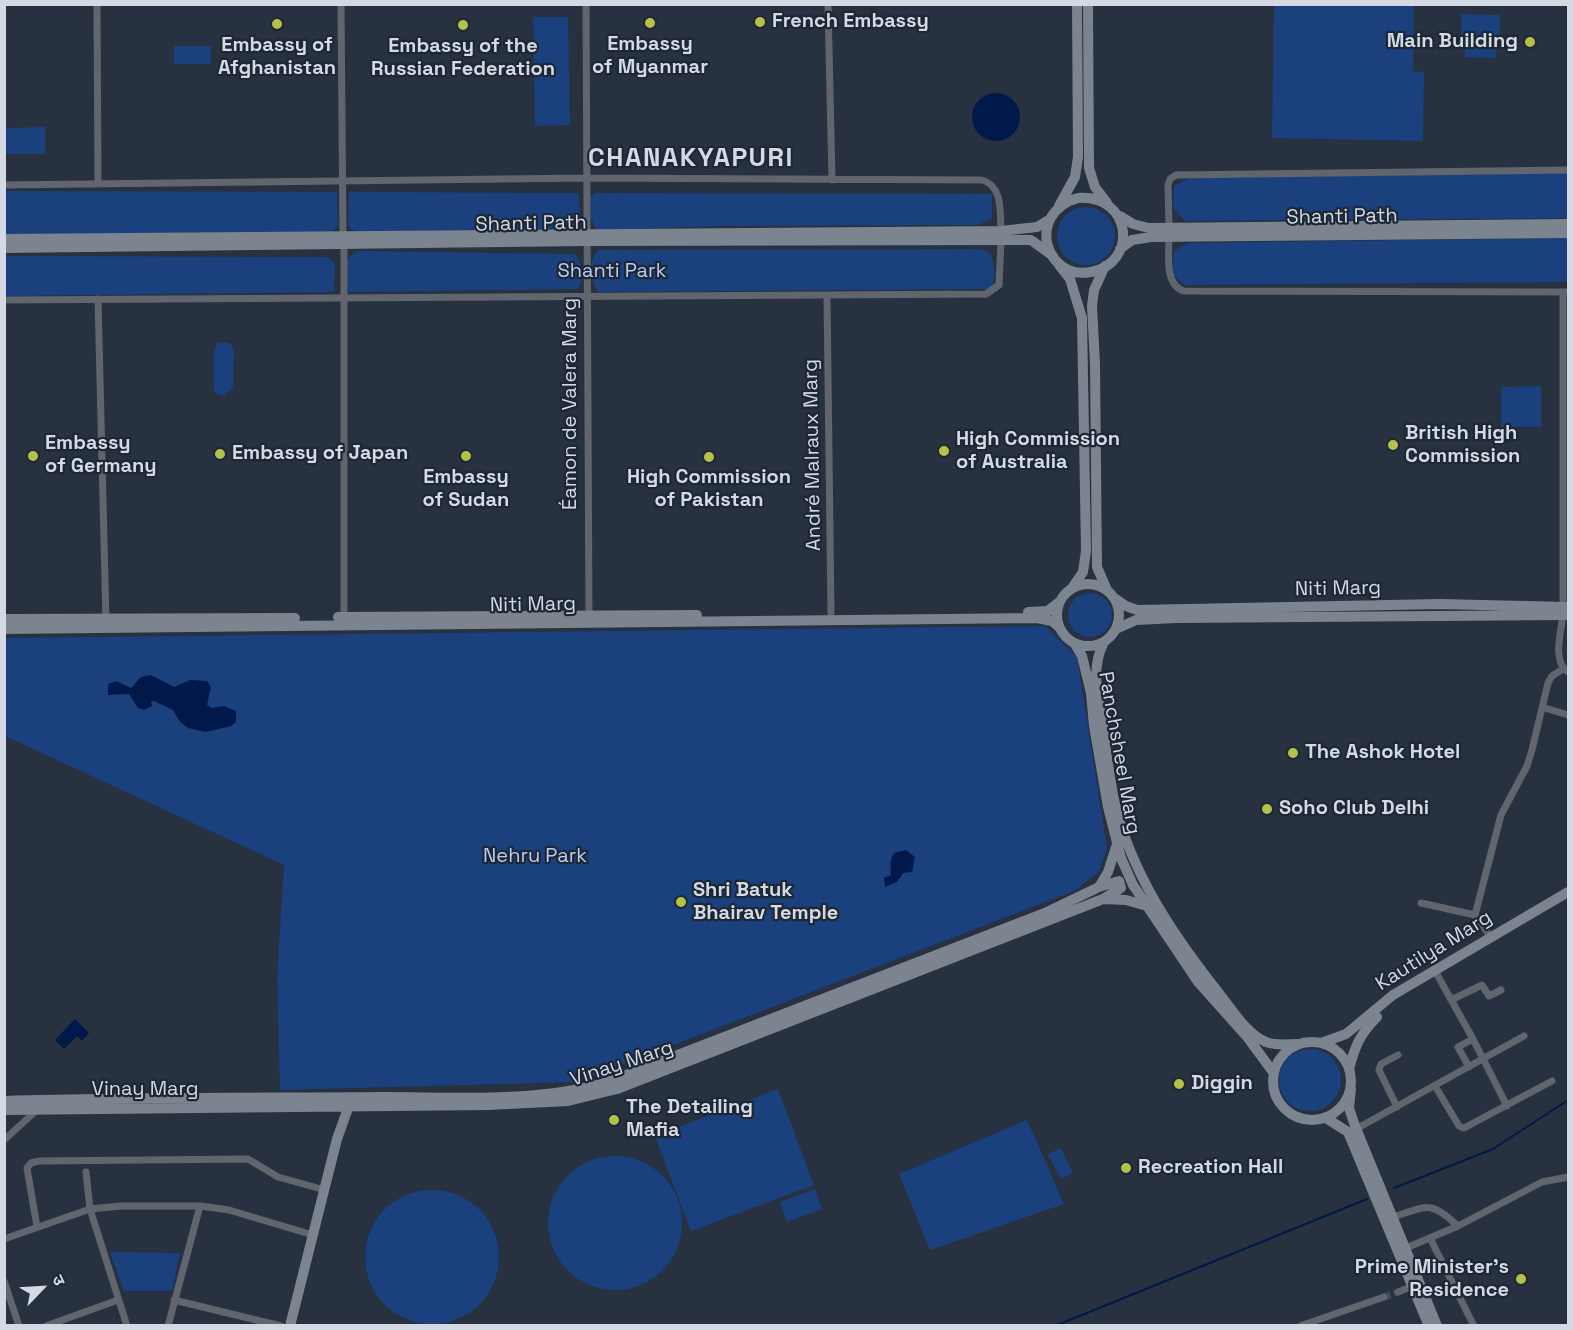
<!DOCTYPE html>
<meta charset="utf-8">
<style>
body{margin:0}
#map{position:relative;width:1573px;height:1330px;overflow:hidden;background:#27313f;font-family:"Space Grotesk","Noto Sans Devanagari",sans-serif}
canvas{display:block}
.frame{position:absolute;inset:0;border:6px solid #d4dae4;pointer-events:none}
.north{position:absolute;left:12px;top:1258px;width:60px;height:60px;-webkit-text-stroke:4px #1e2735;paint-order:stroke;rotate:65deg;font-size:16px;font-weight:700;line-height:24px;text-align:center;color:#d4dae4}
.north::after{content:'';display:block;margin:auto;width:21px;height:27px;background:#d4dae4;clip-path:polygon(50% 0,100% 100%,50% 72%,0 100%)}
</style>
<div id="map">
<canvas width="1573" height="1330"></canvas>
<div class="frame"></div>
<div class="north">उ</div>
</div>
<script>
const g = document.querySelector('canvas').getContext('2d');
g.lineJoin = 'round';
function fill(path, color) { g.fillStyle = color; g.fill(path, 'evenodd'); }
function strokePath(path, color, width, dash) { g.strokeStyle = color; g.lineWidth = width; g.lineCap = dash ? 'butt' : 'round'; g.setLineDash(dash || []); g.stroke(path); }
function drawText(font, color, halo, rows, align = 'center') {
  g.font = font + ' "Space Grotesk",sans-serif'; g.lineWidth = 4.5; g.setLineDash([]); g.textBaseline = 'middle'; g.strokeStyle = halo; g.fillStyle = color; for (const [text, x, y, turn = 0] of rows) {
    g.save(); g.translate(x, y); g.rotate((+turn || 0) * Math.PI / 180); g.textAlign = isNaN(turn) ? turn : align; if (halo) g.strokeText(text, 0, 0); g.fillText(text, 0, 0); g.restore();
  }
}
fill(new Path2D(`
 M1274,5H1414L1413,71L1424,72L1423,141L1272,138Z
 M1461,14L1500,15V37H1461Z
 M533,17H568L570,125L535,126Z
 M1465,40H1496V58L1465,57Z
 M174,46H211V64H174Z
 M45,127V154H5V128Z
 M1568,173V218L1185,221L1173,208L1174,186L1189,178Z
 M4,191L337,192L338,226L329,234H5Z
 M349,192L579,193L580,218L577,229L356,233L348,226Z
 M595,193L992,194V219L978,225L720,226L597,230L591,219L590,198Z
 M1057 236a29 29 0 1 1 58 0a29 29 0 1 1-58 0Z
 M1568,238V282L1184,285L1172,273L1174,251L1188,243Z
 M981,249L991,254C995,268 996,276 991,289L598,292C589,278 588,263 598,250Z
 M357,251L575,254C583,263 584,279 578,289L348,292L347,259Z
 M5,256L328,257L335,264L334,292L5,296Z
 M226,342L231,344L234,351L233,388L224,396L216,394L214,390L213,354L217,343Z
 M1541,386V427H1501V387Z
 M1068 615a22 22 0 1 1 44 0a22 22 0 1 1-44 0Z
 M1045,626L1077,657L1107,848L1099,872L1074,891L577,1082L280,1090L277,977L284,865L5,736V638Z
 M1279 1080a31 31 0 1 1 62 0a31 31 0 1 1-62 0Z
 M778,1089L814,1185L691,1231L655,1136Z
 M1027,1120L1064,1204L930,1250L899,1174Z
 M1061,1148L1073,1173L1061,1179L1048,1154Z
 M548 1223a67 67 0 1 1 134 0a67 67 0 1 1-134 0Z
 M815,1189L822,1209L787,1222L780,1202Z
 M365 1257a67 67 0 1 1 134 0a67 67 0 1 1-134 0Z
 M110,1252L180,1253L172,1291H124Z`), '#1a417e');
fill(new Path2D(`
 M972 117a24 24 0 1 1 48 0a24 24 0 1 1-48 0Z
 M151,675L174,687L190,680L207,681L211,687L207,705L212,708L224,706L236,711V722L231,726L206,732L188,728L180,722L173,710L154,701L151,702L152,706L144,710L138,708L129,694L108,695V684L116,681L131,688L141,677Z
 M906,850L915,857L912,872L903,873L897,882L885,887L884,878L891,875C891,865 889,862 894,853Z
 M75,1019L89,1033L82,1041L77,1036L64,1049L55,1040Z`), '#00194a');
strokePath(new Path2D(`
 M1394,1188L1493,1149L1568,1100
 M1055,1326L1367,1199`), '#00194a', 2);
strokePath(new Path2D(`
 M1384,1297L1398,1292`), '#414a58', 7, [7, 3.5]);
strokePath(new Path2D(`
 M97,4L98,184
 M341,4L343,237
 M586,4L589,620
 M828,4L832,180
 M4,185L586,178L982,180C1003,186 1000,212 1001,231
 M1169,227L1168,185L1170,179L1176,175L1568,170
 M1169,237C1169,254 1164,285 1184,291L1568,292
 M1563,292V615C1561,632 1552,662 1568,672
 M827,297L831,613
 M98,299L106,621
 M4,300L986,294L999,285L1001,241
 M344,618V246
 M1542,707L1568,715
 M1421,903L1475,915
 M1490,936L1475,915L1501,815L1527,766L1532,750L1548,683L1552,676L1563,669
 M1434,969L1473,1039L1507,1106
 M1451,1000L1482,985L1489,996L1501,990
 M1469,1067L1458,1047L1473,1039
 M1435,1086L1459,1126L1464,1128L1552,1081
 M1397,1107L1379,1070L1381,1064L1398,1055
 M1356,1129L1524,1036
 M4,1140L37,1110
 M200,1206L229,1210L313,1235
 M1393,1217C1428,1206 1430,1200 1458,1226
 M37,1227L27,1168L31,1163L39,1161L248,1159L278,1177L325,1190
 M1430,1238L1474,1326
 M4,1239L90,1209L86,1172
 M1406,1248L1458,1226L1542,1182L1568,1177
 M4,1281L19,1326
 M1398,1292L1413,1286
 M174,1300L281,1326
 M46,1326L118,1300
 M127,1326L90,1209L121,1206H200L168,1326
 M1300,1326L1384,1297`), '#61666e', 7);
strokePath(new Path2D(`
 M1088,4L1089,168L1095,187L1107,203
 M1078,198C1132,194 1139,263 1091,272C1045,281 1025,213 1078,198Z
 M1059,206L1075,177L1078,157L1077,4
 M1120,216L1133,224L1149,228L1568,224
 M4,239L1001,231L1037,227L1047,221
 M4,248L587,241L1011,240H1031L1053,256
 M1120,249L1132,240L1151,237L1568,233
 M1059,265L1070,279L1082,318L1086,551L1083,572L1072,588
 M1105,266L1094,290L1092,306L1095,364L1097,567L1107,590
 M1057 615a31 31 0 1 1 62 0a31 31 0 1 1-62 0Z
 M1113,597L1126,606L1137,610L1439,604L1568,607
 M1028,612L1048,611L1058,603
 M338,617L697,615
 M4,619L295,618
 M4,629L1037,618L1052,621L1059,627
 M1116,629L1136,620L1176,618L1568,615
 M1104,642C1090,669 1098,697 1103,726C1107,756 1110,788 1118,816C1138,884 1178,942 1222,997C1233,1011 1248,1035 1266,1042C1275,1046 1287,1044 1297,1044
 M1075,644L1082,656L1091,693L1094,726L1108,807L1121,858L1133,885L1198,982L1248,1038L1273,1072
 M1099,887L1108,872L1117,844
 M1273 1081a39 39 0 1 1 78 0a39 39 0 1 1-78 0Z
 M1321,1043L1346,1034L1393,995L1568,892
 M1349,1069C1355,1046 1360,1034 1377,1017
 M1351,1089L1349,1108L1355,1126L1437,1326
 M4,1101C130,1097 256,1098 382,1097C457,1097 535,1103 608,1082L1045,913L1099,887L1119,881L1121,888L1103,899
 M4,1110L488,1105L568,1101L617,1089L1103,899L1126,900L1147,906
 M1326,1118L1348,1132L1429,1326
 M290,1326L337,1139L351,1100`), '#7c8490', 10);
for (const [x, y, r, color] of [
 [760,22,6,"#b4c24a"],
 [650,23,6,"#b4c24a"],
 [277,24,6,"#b4c24a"],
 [463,25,6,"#b4c24a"],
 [1530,42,6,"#b4c24a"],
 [1393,445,6,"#b4c24a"],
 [944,451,6,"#b4c24a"],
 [220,454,6,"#b4c24a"],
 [33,456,6,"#b4c24a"],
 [466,456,6,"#b4c24a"],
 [709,457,6,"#b4c24a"],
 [1293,753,6,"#b4c24a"],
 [1267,809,6,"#b4c24a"],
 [681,902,6,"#b4c24a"],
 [1179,1084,6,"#b4c24a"],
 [614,1120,6,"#b4c24a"],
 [1126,1168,6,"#b4c24a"],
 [1521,1279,6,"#b4c24a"]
]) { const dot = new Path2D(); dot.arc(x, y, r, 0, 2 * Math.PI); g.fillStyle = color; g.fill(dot); strokePath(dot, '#1e2735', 2); }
drawText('bold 20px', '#d4dae4', '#1e2735', [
 ["French Embassy",772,22],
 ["Main Building",1518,42,"right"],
 ["Embassy",650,45,"center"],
 ["of Myanmar",650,68,"center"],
 ["Embassy of",277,46,"center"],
 ["Afghanistan",277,69,"center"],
 ["Embassy of the",463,47,"center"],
 ["Russian Federation",463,70,"center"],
 ["British High",1405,434],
 ["Commission",1405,457],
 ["High Commission",956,440],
 ["of Australia",956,463],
 ["Embassy",45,444],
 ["of Germany",45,467],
 ["Embassy of Japan",232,454],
 ["Embassy",466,478,"center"],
 ["of Sudan",466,501,"center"],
 ["High Commission",709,478,"center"],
 ["of Pakistan",709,501,"center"],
 ["The Ashok Hotel",1305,753],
 ["Soho Club Delhi",1279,809],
 ["Shri Batuk",693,891],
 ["Bhairav Temple",693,914],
 ["Diggin",1191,1084],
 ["The Detailing",626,1108],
 ["Mafia",626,1131],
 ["Recreation Hall",1138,1168],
 ["Prime Minister's",1509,1268,"right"],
 ["Residence",1509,1291,"right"]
], 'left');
drawText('20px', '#d4dae4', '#1e2735', [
 ["Shanti Path",1342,217,-1],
 ["Shanti Path",531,224,-1],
 ["Éamon de Valera Marg",571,404,-90],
 ["André Malraux Marg",813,455,-91],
 ["Niti Marg",1338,589,-1],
 ["Niti Marg",533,605,-1],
 ["Panchsheel Marg",1119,753,80],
 ["Kautilya Marg",1434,951,-32],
 ["Vinay Marg",622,1064,-18],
 ["Vinay Marg",145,1090]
]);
drawText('20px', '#b5cdf4', '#1e2735', [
 ["Shanti Park",612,272],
 ["Nehru Park",535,857]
]);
g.letterSpacing = '1.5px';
drawText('bold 26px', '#d4dae4', '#1e2735', [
 ["CHANAKYAPURI",691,159]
]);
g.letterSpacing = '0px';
</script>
